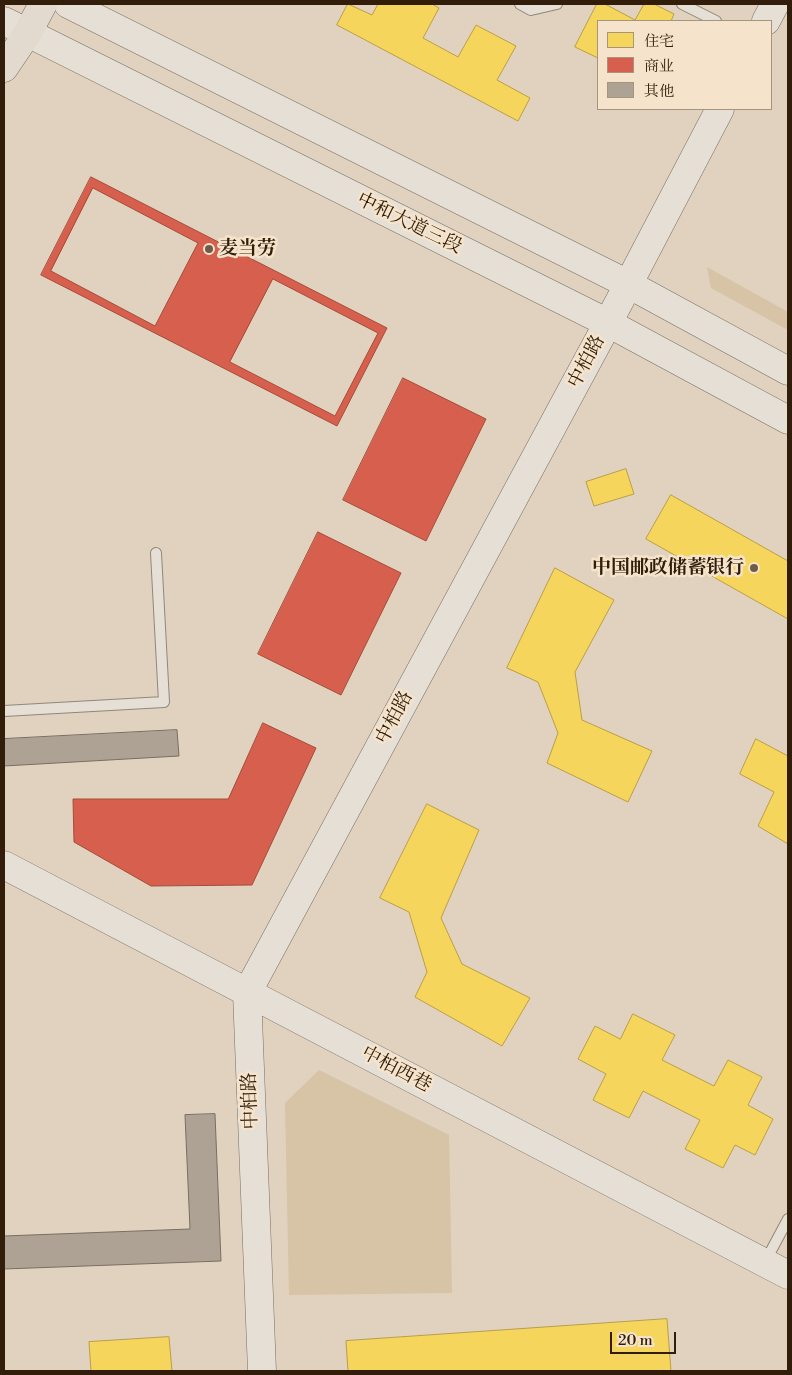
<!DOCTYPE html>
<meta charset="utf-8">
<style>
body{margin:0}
#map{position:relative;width:792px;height:1375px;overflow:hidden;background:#e0d2be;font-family:"Libre Bodoni","Noto Serif SC",serif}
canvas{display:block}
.frame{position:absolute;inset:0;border:5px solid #311d09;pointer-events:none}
.legend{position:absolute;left:597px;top:20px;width:175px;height:90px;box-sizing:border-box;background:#f5e4cb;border:1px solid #a7947d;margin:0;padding:6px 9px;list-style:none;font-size:15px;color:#311d09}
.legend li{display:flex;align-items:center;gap:10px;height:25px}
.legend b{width:25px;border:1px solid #a7947d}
.scale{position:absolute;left:610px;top:1332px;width:66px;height:22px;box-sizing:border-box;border:2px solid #311d09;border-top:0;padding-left:6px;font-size:15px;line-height:18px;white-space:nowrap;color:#311d09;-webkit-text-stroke:4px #f5e4cb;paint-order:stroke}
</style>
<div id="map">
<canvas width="792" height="1375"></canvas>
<div class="frame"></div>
<ul class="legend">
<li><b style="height:14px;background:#f6d55c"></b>住宅</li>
<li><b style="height:14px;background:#d6604d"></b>商业</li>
<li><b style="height:14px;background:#ada293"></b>其他</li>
</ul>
<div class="scale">20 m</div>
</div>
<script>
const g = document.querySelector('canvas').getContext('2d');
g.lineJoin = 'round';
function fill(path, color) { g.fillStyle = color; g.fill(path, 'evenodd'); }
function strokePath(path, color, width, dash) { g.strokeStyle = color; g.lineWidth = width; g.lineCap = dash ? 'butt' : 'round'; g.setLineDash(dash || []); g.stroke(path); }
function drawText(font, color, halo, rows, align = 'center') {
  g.font = font + ' "Libre Bodoni","Noto Serif SC",serif'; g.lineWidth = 5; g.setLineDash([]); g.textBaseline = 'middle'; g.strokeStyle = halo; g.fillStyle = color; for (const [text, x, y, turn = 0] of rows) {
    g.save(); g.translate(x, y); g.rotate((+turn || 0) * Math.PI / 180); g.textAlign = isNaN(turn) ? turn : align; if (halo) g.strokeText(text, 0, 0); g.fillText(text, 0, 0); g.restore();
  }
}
fill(new Path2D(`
 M707,267L788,312V330L711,288Z
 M319,1070L449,1135L452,1293L289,1295L285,1103Z`), '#d7c3a6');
const homes = new Path2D(`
 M348,4L372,15L378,4H432L439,8L423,38L458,57L476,25L516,46L497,80L530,98L518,121L337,25Z
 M597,4H605L635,20L644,4H654L674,14L671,21H598V58L575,47Z
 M626,469L634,494L594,506L586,482Z
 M671,495L788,561V619L646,539Z
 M555,568L614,600L575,672L582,720L652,751L628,802L547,763L558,733L538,682L507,668Z
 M756,739L788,756V844L758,826L774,792L740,774Z
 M427,804L479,830L441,918L462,964L530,998L502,1046L415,997L427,972L409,912L380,898Z
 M633,1014L675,1035L662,1060L714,1086L728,1060L762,1077L748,1105L773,1119L755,1155L735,1145L723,1168L685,1149L700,1120L643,1091L629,1118L593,1100L606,1074L578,1059L595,1026L620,1039Z
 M667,1319L671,1371H348L346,1341Z
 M169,1337L172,1371H91L89,1342Z`);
fill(homes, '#f6d55c');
strokePath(homes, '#bb9e43', 1);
const shops = new Path2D(`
 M91,177L387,328L337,426L41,275Z
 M93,188L198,243L155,326L51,271Z
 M273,279L378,333L335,416L230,362Z
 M403,378L486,419L426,541L343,500Z
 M318,532L401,573L341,695L258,654Z
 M263,723L316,748L252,885L151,886L74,842L73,799H228Z`);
fill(shops, '#d6604d');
strokePath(shops, '#a44c39', 1);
const building = new Path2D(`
 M177,730L179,756L4,766V739Z
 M215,1114L221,1261L4,1269V1236L190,1229L185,1115Z`);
fill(building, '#ada293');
strokePath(building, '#796e62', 1);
const lane = new Path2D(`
 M520,4L531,10L557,4
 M682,4L716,21
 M4,711L164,702L156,553
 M765,1262L788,1219`);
const secondary = new Path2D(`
 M68,4L628,284L788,371
 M4,21L608,323L788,420
 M766,21L775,4
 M4,865L788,1275
 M262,1371L247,993L608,323L720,109`);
const primary = new Path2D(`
 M4,68L27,34L43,4`);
strokePath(lane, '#918779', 12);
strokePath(secondary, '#796e62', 29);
strokePath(primary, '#796e62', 29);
strokePath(lane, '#e6dfd5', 10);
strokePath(secondary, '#e6dfd5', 28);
strokePath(primary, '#e2dace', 28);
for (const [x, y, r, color] of [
 [209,249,5,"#6e5c48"],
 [754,568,5,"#6e5c48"]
]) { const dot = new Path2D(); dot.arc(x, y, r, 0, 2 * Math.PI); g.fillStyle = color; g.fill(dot); strokePath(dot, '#f5e4cb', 2); }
drawText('19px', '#311d09', '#f5e4cb', [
 ["中和大道三段",409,224,26],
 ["中柏路",587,362,-62],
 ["中柏路",395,718,-62],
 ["中柏西巷",396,1070,28],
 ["中柏路",251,1101,-92]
]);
drawText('bold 19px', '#311d09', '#f5e4cb', [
 ["麦当劳",219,249],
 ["中国邮政储蓄银行",744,568,"right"]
], 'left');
</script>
